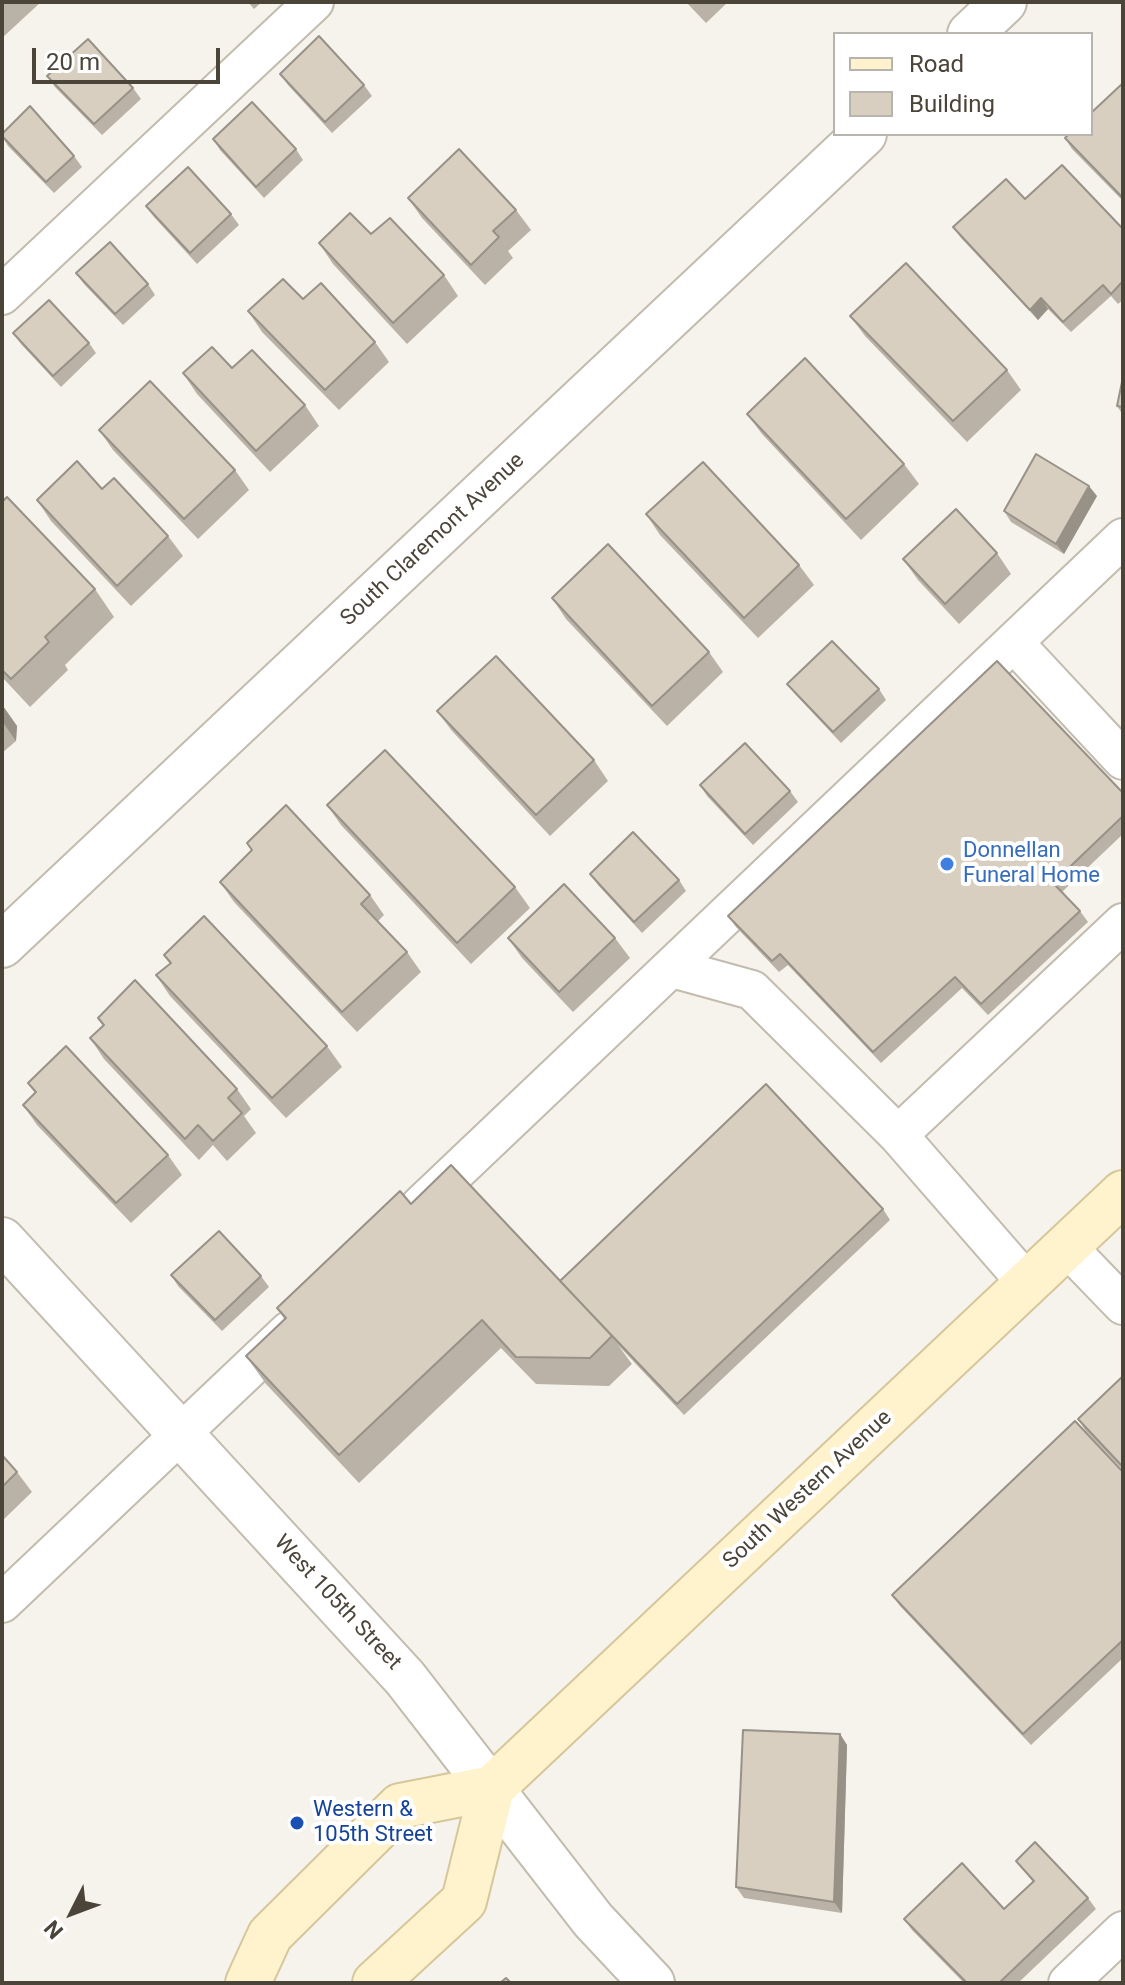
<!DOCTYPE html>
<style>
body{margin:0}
#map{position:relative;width:1125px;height:1985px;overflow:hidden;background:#f6f3ec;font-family:Roboto,sans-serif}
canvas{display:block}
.frame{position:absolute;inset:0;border:4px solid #4b4439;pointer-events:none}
.legend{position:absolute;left:833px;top:32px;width:260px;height:104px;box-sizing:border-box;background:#fff;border:2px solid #b7b4b0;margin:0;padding:10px 14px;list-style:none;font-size:24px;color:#4b4439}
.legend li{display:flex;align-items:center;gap:16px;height:40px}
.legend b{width:40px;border:2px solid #b7b4b0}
.north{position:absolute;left:32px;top:1873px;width:80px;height:80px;-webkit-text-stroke:6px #fff;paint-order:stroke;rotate:228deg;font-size:22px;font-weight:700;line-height:32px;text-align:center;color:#4b4439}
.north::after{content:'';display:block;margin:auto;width:28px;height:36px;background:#4b4439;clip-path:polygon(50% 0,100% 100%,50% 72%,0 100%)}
.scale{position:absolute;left:32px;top:48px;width:188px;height:36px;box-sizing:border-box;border:4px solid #4b4439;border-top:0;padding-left:10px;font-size:24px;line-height:28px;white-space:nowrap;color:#4b4439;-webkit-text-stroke:6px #fff;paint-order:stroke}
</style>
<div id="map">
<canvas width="1125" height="1985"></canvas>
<div class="frame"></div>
<ul class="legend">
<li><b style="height:10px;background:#fff3cd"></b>Road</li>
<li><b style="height:22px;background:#d8cfc1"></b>Building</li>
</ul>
<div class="north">N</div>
<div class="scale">20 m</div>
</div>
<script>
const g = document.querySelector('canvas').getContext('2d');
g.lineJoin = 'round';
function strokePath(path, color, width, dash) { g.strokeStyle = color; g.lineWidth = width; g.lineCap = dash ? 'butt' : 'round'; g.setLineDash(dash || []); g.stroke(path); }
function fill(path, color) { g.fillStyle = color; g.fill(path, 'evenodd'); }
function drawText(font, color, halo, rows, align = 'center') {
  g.font = font + ' Roboto,sans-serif'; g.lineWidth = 8; g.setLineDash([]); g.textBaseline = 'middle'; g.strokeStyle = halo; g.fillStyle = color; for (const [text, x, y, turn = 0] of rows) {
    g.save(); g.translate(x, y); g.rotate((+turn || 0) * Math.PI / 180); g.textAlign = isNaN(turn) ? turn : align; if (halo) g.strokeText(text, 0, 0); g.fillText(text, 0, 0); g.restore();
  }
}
const lane = new Path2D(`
 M2,295L314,2
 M1014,643L1123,760
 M672,968L752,990L898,1135L1027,1283
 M898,1135L1123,923
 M420,1206L1123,538
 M1066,1246L1123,1305
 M2,1603L289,1331
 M1068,1983L1123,1931`);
const street = new Path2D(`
 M970,34L1004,2
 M2,945L864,134
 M2,1240L405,1678L593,1920L652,1983`);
const secondary = new Path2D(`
 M248,1983L270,1935L400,1806L492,1788L1123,1193
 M375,1983L464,1901L492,1788`);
strokePath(lane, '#c2bbae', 42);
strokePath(street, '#c2bbae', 48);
strokePath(secondary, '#d6c79b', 48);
strokePath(lane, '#fff', 38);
strokePath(street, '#fff', 44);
strokePath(secondary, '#fff3cd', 44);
fill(new Path2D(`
 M2,2H41L2,38Z
 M248,2H262L254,9Z
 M686,2H728L706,23Z
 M280,74L364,85L372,96L332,133L288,85Z
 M47,76L133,88L141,99L102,135L55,87Z
 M1123,83V201L1072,149L1065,138Z
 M2,136L74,156L82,167L54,193L8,146Z
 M213,139L296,149L303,160L264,198L220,150Z
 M408,198L516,210L531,230L508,251L513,258L485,285L422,218Z
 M1025,199L1123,229V300L1118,304L1111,296L1071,332L1048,309L1038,320L961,238L953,227Z
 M146,206L231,214L239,225L197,264L154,217Z
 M319,243L444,275L458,296L407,344L333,264Z
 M76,273L148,284L155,295L123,325L84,284Z
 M248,311L375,342L389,362L339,410L262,332Z
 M850,316L1007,370L1021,390L967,442L865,336Z
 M13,333L89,343L96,353L61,387L21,344Z
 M183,373L305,405L319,426L270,472L197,394Z
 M1123,377V415L1117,406Z
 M747,414L904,464L919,484L861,540L762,434Z
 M99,430L235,470L249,490L198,539L113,450Z
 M102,489L168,536L183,556L131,606L51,521L37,500Z
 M1097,496L1064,554L1011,522L1004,511Z
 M2,502L95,589L114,617L65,665L68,670L30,707L2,677Z
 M646,514L799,565L814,585L758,638L660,535Z
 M997,553L1011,574L959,624L918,580L903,559Z
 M552,598L709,652L723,672L667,726L566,619Z
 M787,684L879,689L886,700L841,743L795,694Z
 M2,705L17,726L16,741L2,753Z
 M437,711L594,760L608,781L550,836L452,731Z
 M700,785L790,791L798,802L753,845L707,796Z
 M1123,793V834L1062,892L1080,911L1088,922L988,1015L962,988L881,1063L788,965L779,972L736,927L728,916Z
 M327,805L515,887L530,908L471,964L341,825Z
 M247,843L370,895L384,915L378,921L407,952L421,972L357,1032L234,902L220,882L252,851Z
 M590,874L679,880L686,891L642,933L598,885Z
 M508,938H615L630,958L573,1012L522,958Z
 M164,955L327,1046L342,1067L286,1118L170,996L156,975L170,964Z
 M98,1018L237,1089L251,1109L244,1116L256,1133L227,1161L213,1145L199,1160L104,1059L90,1038L103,1026Z
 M28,1083L168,1155L182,1175L131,1223L37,1125L23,1105L35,1093Z
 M411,1204L561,1282L883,1209L890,1220L684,1415L618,1345L632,1364L609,1386L536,1384L501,1348L359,1483L266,1384L246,1356L285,1320L277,1308Z
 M171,1275L261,1276L269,1287L222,1331L178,1286Z
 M1123,1376V1470L1085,1430L1078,1419Z
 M2,1455L17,1472L32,1492L2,1521Z
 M1123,1472V1658L1031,1745L900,1606L892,1595Z
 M840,1734L847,1745L842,1913L744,1898L736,1887Z
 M1016,1861L1088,1898L1096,1909L1018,1983H964L912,1930L904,1919L1004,1909L1033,1882Z`), '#bab2a6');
fill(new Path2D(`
 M1041,298L1048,309L1038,320L1030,310Z
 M1089,486L1097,496L1064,554L1056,544Z
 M3,706L17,726L16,741L2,721Z
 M840,1734L847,1745L842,1913L834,1902Z`), '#979187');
const building = new Path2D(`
 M319,36L364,85L325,122L280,74Z
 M88,39L133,88L94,124L47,76Z
 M1123,83V198L1065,138L1069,134H1091V113Z
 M252,102L296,149L256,187L213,139Z
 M30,106L74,156L46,182L2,136V134Z
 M459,149L516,210L493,231L499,237L471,265L408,198Z
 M1062,165L1123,229V281L1111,294L1103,285L1063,322L1041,298L1030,310L953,227L1006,179L1025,199Z
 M188,167L231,214L190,253L146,206Z
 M350,213L371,234L390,218L444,275L393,323L319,243Z
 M110,242L148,284L115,314L76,273Z
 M906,263L1007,370L953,421L850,316Z
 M283,279L303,299L321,283L375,342L325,390L248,311Z
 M49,300L89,343L53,376L13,333Z
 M212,347L232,368L252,350L305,405L256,451L183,373Z
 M805,358L904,464L846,519L747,414Z
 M1123,377V407L1117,406Z
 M150,381L235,470L184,519L99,430Z
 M1036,454L1089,486L1056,544L1004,511Z
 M77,461L102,489L114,478L168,536L117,586L37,500Z
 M703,462L799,565L744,618L646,514Z
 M7,497L95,589L45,637L49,642L11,679L2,670V502Z
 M956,509L997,553L945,604L903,559Z
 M608,544L709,652L652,706L552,598Z
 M832,641L879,689L833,732L787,684Z
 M496,656L594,760L536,815L437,711Z
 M997,661L1123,793V816L1053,883L1080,911L981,1004L955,977L873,1052L780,954L772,961L728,916Z
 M745,743L790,791L745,834L700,785Z
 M385,750L515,887L457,943L327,805Z
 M286,805L370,895L361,904L407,952L342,1012L220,882L252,850L247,843Z
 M633,832L679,880L634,922L590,874Z
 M564,884L615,938L559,992L508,938Z
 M204,916L327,1046L272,1098L156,975L171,963L164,955Z
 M135,980L237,1089L228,1098L242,1113L213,1141L198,1125L185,1139L90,1038L104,1025L98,1018Z
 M66,1046L168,1155L116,1203L23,1105L36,1092L28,1083Z
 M766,1084L883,1209L677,1404L560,1281Z
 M451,1165L612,1336L590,1358L516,1357L482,1320L339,1455L246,1356L286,1318L277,1308L400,1191L411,1204Z
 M219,1231L261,1276L215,1320L171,1275Z
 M1123,1376V1467L1078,1419Z
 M1075,1421L1123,1472V1640L1023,1734L892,1595Z
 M2,1455L17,1472L2,1487Z
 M743,1730L840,1734L834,1902L736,1887Z
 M1035,1842L1088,1898L999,1983H967L904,1919L962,1863L1004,1909L1034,1881L1016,1861Z
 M506,1978L511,1983H500Z`);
fill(building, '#d8cfc1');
strokePath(building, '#979187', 2);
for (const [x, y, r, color] of [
 [947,864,8,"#3f7fe0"],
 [297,1823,8,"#1a4fb4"]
]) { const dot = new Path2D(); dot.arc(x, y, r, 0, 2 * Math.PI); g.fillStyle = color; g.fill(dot); strokePath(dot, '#fff', 3); }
drawText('22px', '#4b4439', '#fff', [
 ["South Claremont Avenue",433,540,-43],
 ["South Western Avenue",808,1490,-43],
 ["West 105th Street",337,1603,47]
]);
drawText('22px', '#366cbe', '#fff', [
 ["Donnellan",963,851],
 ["Funeral Home",963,876]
], 'left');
drawText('22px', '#164399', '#fff', [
 ["Western &",313,1810],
 ["105th Street",313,1835]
], 'left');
</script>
